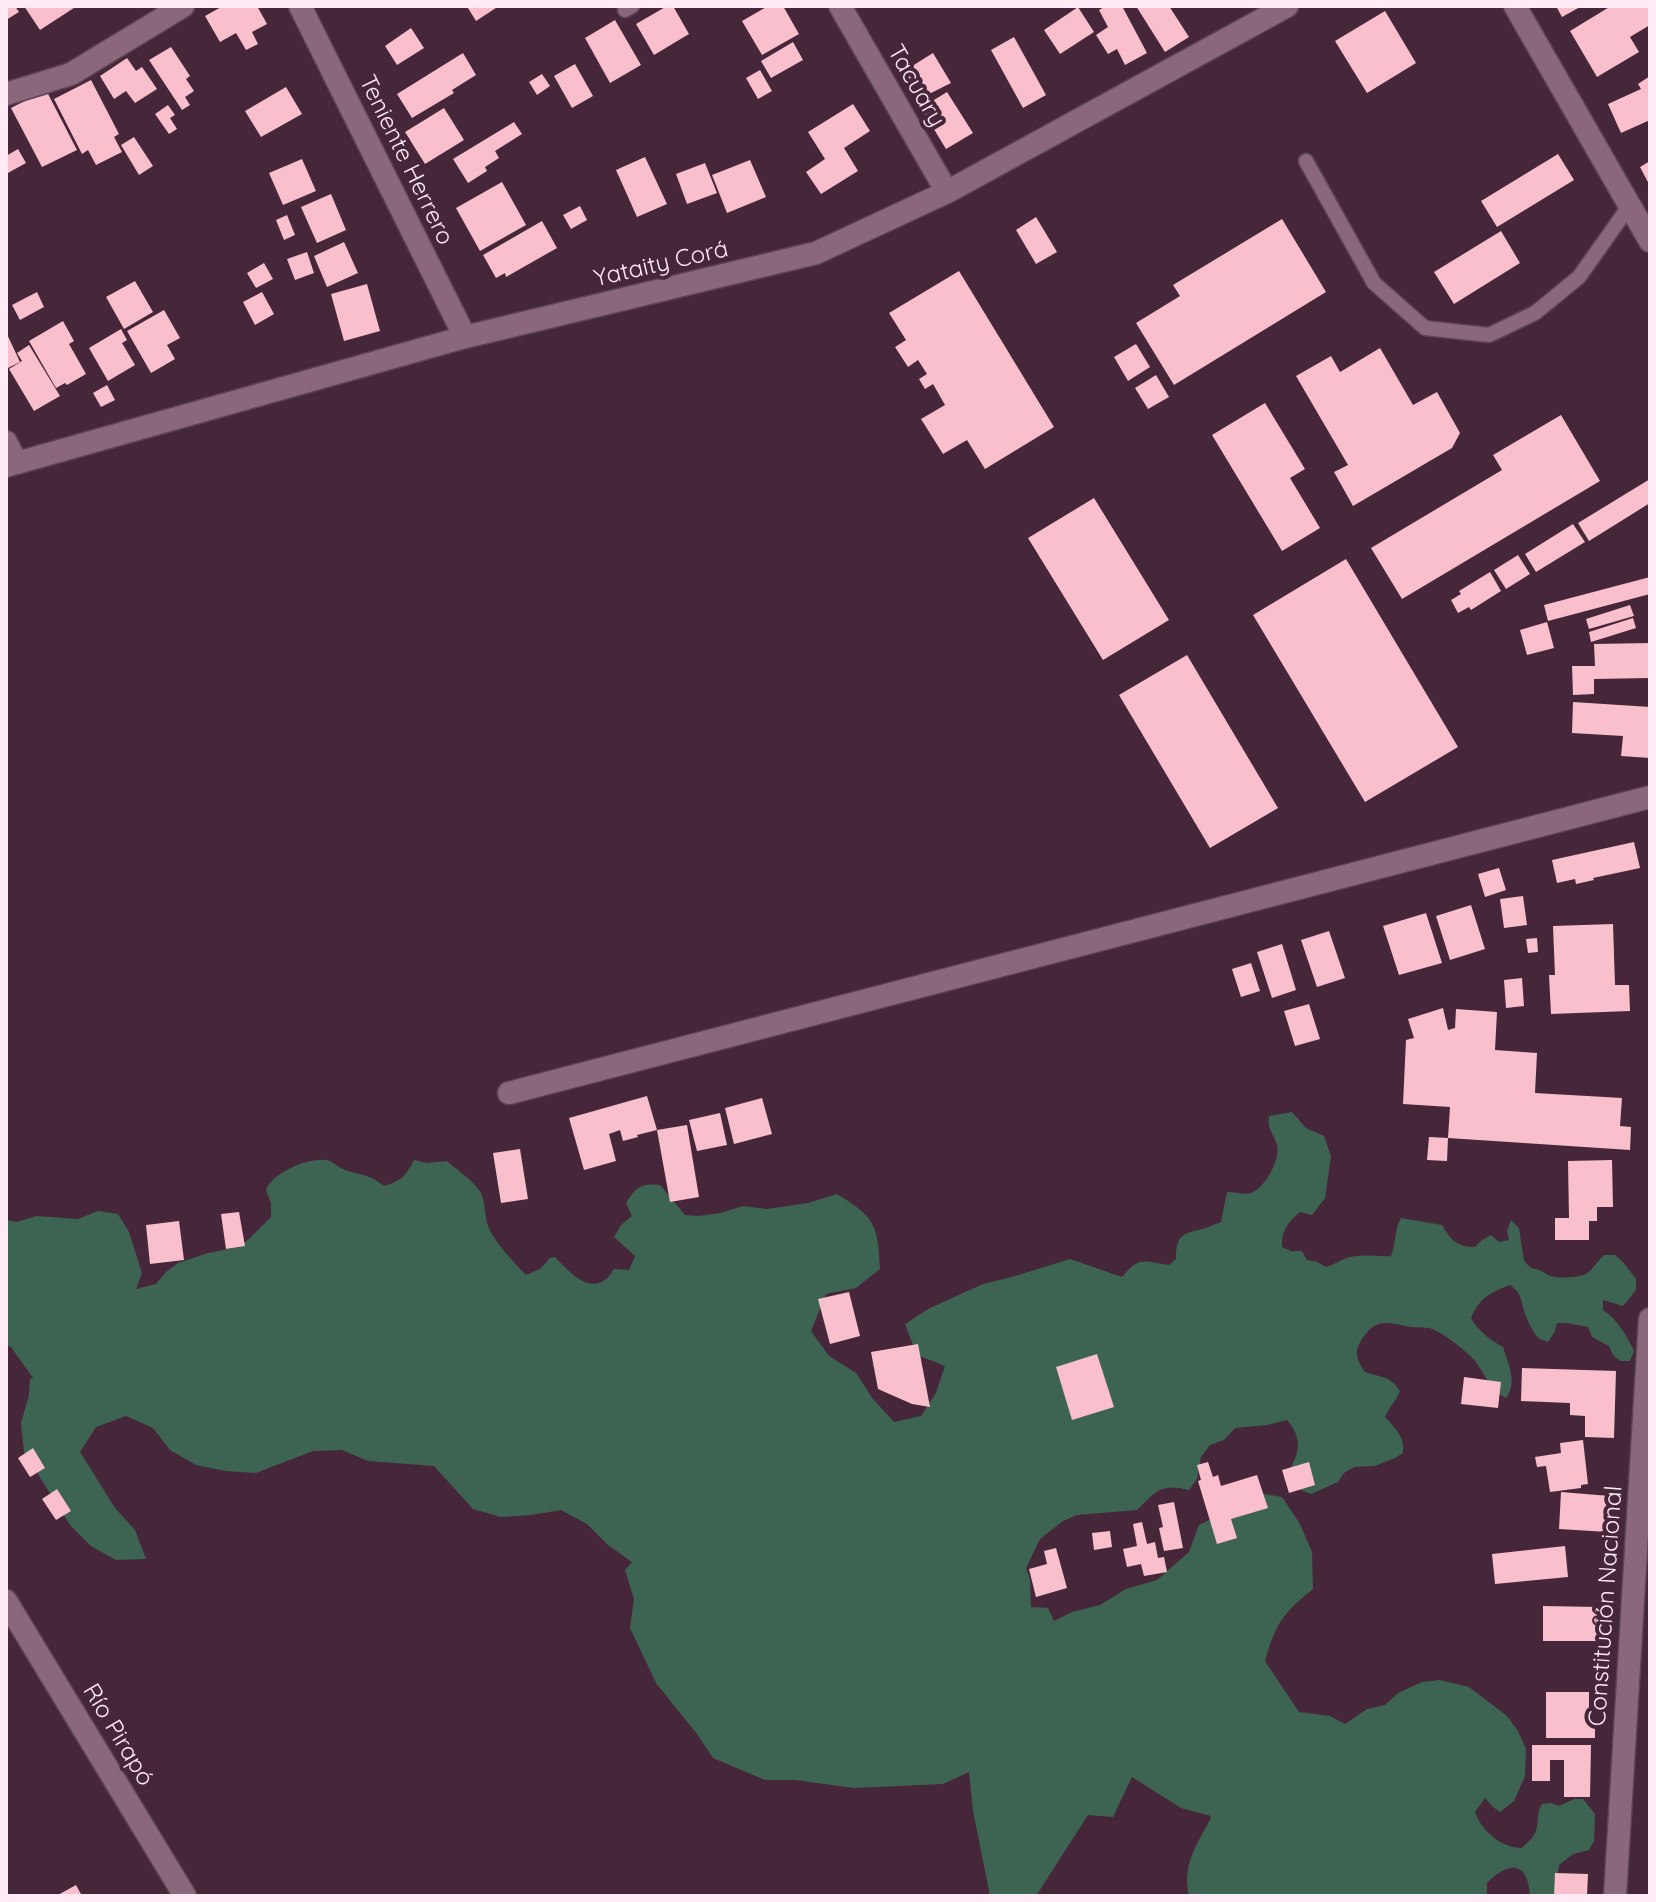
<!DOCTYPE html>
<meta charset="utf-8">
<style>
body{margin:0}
#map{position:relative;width:1656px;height:1902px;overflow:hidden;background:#452739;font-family:Quicksand,sans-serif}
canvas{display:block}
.frame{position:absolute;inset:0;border:8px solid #ffeaf5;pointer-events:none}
</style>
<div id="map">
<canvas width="1656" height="1902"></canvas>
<div class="frame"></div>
</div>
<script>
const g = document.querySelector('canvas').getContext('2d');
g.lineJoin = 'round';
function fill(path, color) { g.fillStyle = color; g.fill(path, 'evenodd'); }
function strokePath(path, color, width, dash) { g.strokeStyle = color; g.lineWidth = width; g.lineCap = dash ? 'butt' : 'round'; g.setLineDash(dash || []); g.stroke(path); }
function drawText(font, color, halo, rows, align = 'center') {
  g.font = font + ' Quicksand,sans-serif'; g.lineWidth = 8; g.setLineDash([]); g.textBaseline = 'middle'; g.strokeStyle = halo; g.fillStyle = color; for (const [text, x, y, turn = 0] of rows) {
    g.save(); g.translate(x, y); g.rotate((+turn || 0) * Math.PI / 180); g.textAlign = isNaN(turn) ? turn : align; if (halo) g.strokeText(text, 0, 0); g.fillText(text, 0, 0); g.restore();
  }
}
fill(new Path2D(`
 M1292,1112L1306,1128L1324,1136L1331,1156L1325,1198L1312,1215L1300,1212C1288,1222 1281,1231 1282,1247L1291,1251H1302L1307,1260L1317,1262L1326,1267C1333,1265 1337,1262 1344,1259C1358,1253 1376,1257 1391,1256C1396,1243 1394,1230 1401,1218L1442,1225C1450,1240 1458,1247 1475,1247L1482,1240L1491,1235L1499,1242L1509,1240L1507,1231L1511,1220L1519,1228L1524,1261L1531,1268C1539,1269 1541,1271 1548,1275C1556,1279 1578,1278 1586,1274C1593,1270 1597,1261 1604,1255H1615L1623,1262L1636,1279V1290L1623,1306L1603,1300V1310C1617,1319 1627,1336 1634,1351L1630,1361H1620L1613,1355L1609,1346L1592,1337L1588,1327L1567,1323H1557L1554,1333L1548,1342L1538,1338C1533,1331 1528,1323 1525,1314C1521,1301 1522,1293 1510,1285C1491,1292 1479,1298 1471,1318C1478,1331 1490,1340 1503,1347C1508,1364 1518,1382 1506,1398C1491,1391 1485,1374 1475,1361C1469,1353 1439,1329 1429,1328C1421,1327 1415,1328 1405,1326C1384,1321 1374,1320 1362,1339C1353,1352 1357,1360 1365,1372C1381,1378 1390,1375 1400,1391C1396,1401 1389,1407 1385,1417C1396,1429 1405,1437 1403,1453L1395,1458L1375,1466L1354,1467L1344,1473L1338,1482L1311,1494L1291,1486L1284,1479C1297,1458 1306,1441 1287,1420L1267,1425L1235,1428L1224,1440L1210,1445L1201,1457L1197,1479L1189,1490C1161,1483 1156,1491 1137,1510L1077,1515L1063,1521L1040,1539L1026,1568L1030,1579L1031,1607L1048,1608L1054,1621L1072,1612L1100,1605L1126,1589L1157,1580L1189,1552L1199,1525L1229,1510L1252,1492L1282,1497L1300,1524L1312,1552L1313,1589C1282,1614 1276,1623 1265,1661L1299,1712L1330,1716L1345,1724L1367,1709L1385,1705L1398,1693L1422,1682L1440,1680L1469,1687L1507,1716L1518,1731L1526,1749L1525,1776L1514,1801L1500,1812L1493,1807L1485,1798L1475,1812C1482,1831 1501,1848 1522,1848C1527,1843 1533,1838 1536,1831C1539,1822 1536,1813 1542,1804L1551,1803L1559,1806L1574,1799H1583L1595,1814L1594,1841L1589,1850L1573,1854L1559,1865L1556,1884L1557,1896H1530C1528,1861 1509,1861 1487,1883V1896H1189C1182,1866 1196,1845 1210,1820L1211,1816L1181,1808L1132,1777L1113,1817L1088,1815L1036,1896H990L973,1811L969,1772L943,1784L854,1788L795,1780H765L713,1758L697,1734L656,1683L630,1628L634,1599L625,1570L632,1562L608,1545L587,1524L561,1510L531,1515L501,1517L473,1509L434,1466L368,1461L342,1450L313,1451L256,1473L226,1471L196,1465L170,1450L153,1428L126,1416L96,1427L80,1452L115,1508L135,1530L146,1559L116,1560L91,1546L70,1525L24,1452L21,1423L29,1395L30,1379L33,1378L11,1347L6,1345V1220L17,1222L36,1216L78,1219L98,1211L118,1214L129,1232L142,1273L136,1289L156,1284L166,1272L178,1263L208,1253L239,1247L250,1238L271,1217V1203L266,1190C273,1172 308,1158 326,1160C333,1161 337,1167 343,1169C360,1176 368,1173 384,1186C400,1182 407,1175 414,1160L428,1163L447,1161C457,1170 471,1179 479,1190C486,1199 484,1215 488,1226C493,1240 515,1264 526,1275L540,1269L550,1258L555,1257C567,1269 586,1293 605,1280C609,1277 611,1273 614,1269L629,1270L635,1256L614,1237L621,1225L632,1216L626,1203C636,1187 641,1183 660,1185L685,1215L699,1216L721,1213L743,1206L767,1209L808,1203L837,1194C875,1217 878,1225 880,1269L856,1288L826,1294L811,1331L829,1356L856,1373L873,1399L894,1422L921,1416L936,1393L945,1366L917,1355L905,1324L930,1308L983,1284L1012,1277L1070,1259L1122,1277C1139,1256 1143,1261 1169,1265L1176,1259C1176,1236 1182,1233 1203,1229C1209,1227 1215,1224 1221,1222L1227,1192C1235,1192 1244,1195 1251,1193C1265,1188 1281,1159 1277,1145C1274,1133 1267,1130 1269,1116Z`), '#3d6452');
fill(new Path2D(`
 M6,6H15L19,12L6,20Z
 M24,6H77L40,30Z
 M223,6H257L267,24L252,32L258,44L246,50L236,33L220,42L205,16Z
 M471,6H499L476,21L468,8Z
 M667,6H673L689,34L654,55L636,24Z
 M768,6H783L799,34L762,55L742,21Z
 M1106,6H1122L1147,53L1125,65L1117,49L1108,54L1096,35L1108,27L1099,10Z
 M1136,6H1169L1189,37L1165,52Z
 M1556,6H1582L1562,17Z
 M1611,6H1650V25L1630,37L1639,52L1597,77L1570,31Z
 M1078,7L1094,32L1060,54L1044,30Z
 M1385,11L1416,63L1367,93L1335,41Z
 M615,20L641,65L610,83L585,38Z
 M411,28L424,48L397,65L385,46Z
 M1014,37L1046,95L1023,108L991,50Z
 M793,42L803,60L771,78L761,61Z
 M171,47L190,76L186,79L194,91L185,97L190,105L182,110L149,60Z
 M463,53L476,75L452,90L454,93L412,118L397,94Z
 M933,53L951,83L917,100L901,73Z
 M127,58L136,71L142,67L157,89L135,103L126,91L114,99L100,76Z
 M575,64L593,96L572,108L554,76Z
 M760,70L772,91L758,99L746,78Z
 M542,74L550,86L537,95L529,82Z
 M1650,76V120L1621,133L1608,104L1641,89L1638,84Z
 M91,80L119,134L114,137L122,152L96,165L88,150L82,154L54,99Z
 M286,87L302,114L261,137L245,111Z
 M46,90L77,150L42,167L11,108Z
 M947,92L973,133L946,149L921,108Z
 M853,104L870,131L844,148L858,171L821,194L806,172L825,159L808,132Z
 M168,105L175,115L170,118L177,129L169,134L155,114Z
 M444,108L464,140L425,164L405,132Z
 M514,122L522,134L495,151L499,158L485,167L487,171L468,183L453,159Z
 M134,137L153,166L139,175L121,145Z
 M18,149L26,163L6,174V156Z
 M1558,154L1574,180L1497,227L1481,201Z
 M645,157L667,204L637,217L616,170Z
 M302,159L316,191L283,205L269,173Z
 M750,160L766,197L727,213L712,175Z
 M1650,161V186L1640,167Z
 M705,163L717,193L687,204L676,174Z
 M502,182L526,225L480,251L456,208Z
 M331,194L346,230L317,243L301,207Z
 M580,206L587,220L571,229L563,215Z
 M287,215L295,235L284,240L276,220Z
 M1036,217L1057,252L1036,264L1016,230Z
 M1282,219L1326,292L1174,385L1136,323L1180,296L1173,285Z
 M542,221L557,248L506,277L505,273L496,278L483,255Z
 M1501,231L1520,263L1454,304L1434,272Z
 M344,242L358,273L327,287L314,256Z
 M307,252L314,273L295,280L287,259Z
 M264,263L273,279L256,288L247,273Z
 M959,271L1054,427L985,469L967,440L943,454L921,419L945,405L933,384L925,389L919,379L927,374L918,360L908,367L895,347L906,340L889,313Z
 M135,281L153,312L124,329L106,297Z
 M367,284L380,331L344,341L331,294Z
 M37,292L44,307L20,320L12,305Z
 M262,292L274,314L255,325L243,302Z
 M164,310L180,338L167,345L175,359L151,373L127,331Z
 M63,321L74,341L69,344L86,374L67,385L65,383L56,388L29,341Z
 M121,329L127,340L122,343L135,365L108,381L89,348Z
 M6,332L20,362L8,368L6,363Z
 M1136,344L1150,367L1128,381L1114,357Z
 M29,345L60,396L34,411L9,369L22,361L17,353Z
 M1380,348L1413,405L1437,392L1460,433L1452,448L1353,506L1334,472L1348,465L1296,376L1331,356L1340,372Z
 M1156,375L1169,397L1148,409L1135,388Z
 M107,385L115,400L101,407L93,393Z
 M1265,403L1305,469L1290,478L1320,528L1282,551L1212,435Z
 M1561,415L1600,481L1402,599L1371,548L1502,470L1493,455Z
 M1650,479V503L1589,541L1578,523Z
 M1094,498L1169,620L1103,660L1028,538Z
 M1573,524L1585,542L1536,572L1525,554Z
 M1518,555L1530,574L1506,589L1494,570Z
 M1346,559L1458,747L1365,802L1253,615Z
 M1490,572L1501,591L1471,610L1469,607L1458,613L1451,600L1461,594L1459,591Z
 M1650,577V594L1548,621L1544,605Z
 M1630,605L1634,616L1589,629L1586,619Z
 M1633,618L1636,628L1591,642L1589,632Z
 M1547,622L1554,648L1527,655L1520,630Z
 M1650,643V678L1594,679V694L1573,695L1572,666H1595L1594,644Z
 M1187,655L1278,808L1210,848L1119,695Z
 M1573,702L1650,707V758L1621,756L1623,736L1572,733Z
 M1634,842L1640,868L1593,878L1594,880L1576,884L1575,879L1557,883L1552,860Z
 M1499,868L1506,890L1485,897L1478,874Z
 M1523,896L1527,925L1504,928L1500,899Z
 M1471,905L1485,949L1450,960L1436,916Z
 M1426,913L1442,963L1399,975L1383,926Z
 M1613,924L1615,985H1629L1630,1011L1551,1014L1549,975H1555L1553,926Z
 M1329,931L1345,978L1317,987L1301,940Z
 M1537,938L1538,952L1528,953L1526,939Z
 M1282,944L1296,990L1272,998L1257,952Z
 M1251,963L1260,991L1241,997L1232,969Z
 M1522,978L1524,1006L1506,1008L1504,980Z
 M1309,1004L1320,1039L1295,1046L1284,1011Z
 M1443,1008L1448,1030L1455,1028L1456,1009L1497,1012L1495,1050L1537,1053L1535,1093L1622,1098L1620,1126L1631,1127L1630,1150L1448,1138L1450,1107L1403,1104L1406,1040L1414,1038L1408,1019Z
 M647,1096L657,1130L637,1135L638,1137L623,1141L620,1130L609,1134L616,1161L584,1170L569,1118Z
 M762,1098L772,1134L734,1144L725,1108Z
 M720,1113L727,1145L697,1151L689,1120Z
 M687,1125L699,1197L670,1202L657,1130Z
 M1429,1137L1448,1138L1447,1161L1427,1160Z
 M520,1149L528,1199L501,1203L493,1153Z
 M1612,1160L1613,1207H1597V1221H1589V1240H1555V1218H1569L1568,1161Z
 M239,1212L245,1246L226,1249L221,1214Z
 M179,1221L184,1260L150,1264L146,1225Z
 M849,1292L860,1336L830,1344L818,1299Z
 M918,1344L930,1407L912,1404L878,1389L871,1352Z
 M1097,1354L1114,1407L1072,1420L1056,1367Z
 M1522,1368L1616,1371L1614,1438L1585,1437V1416L1570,1415V1403L1521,1401Z
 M1464,1377L1501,1382L1498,1408L1461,1404Z
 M1583,1440L1588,1484L1581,1485V1488L1550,1492L1546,1466L1537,1467L1535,1457L1561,1453L1560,1443Z
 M33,1448L45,1468L30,1477L18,1458Z
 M1208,1462L1213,1477L1218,1475L1221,1486L1257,1475L1268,1508L1231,1519L1237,1538L1217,1544L1198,1481L1201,1480L1197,1465Z
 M1309,1462L1315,1485L1289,1493L1282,1470Z
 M57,1489L71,1511L56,1520L42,1499Z
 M1561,1492L1610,1496L1608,1532L1559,1529Z
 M1174,1502L1183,1548L1164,1551L1159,1528L1163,1527L1158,1505Z
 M1142,1522L1147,1544L1155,1542L1158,1558L1164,1557L1167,1572L1144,1576L1141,1564L1127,1567L1123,1549L1137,1546L1133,1524Z
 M1110,1531L1112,1547L1094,1550L1092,1533Z
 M1565,1546L1568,1577L1495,1584L1492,1554Z
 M1056,1548L1067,1588L1036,1597L1029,1569L1047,1564L1044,1551Z
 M1543,1606L1600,1607V1641H1543Z
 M1546,1692H1589V1719H1595V1738H1546Z
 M1532,1745H1591L1590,1797H1564V1760H1550V1781H1532Z
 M1555,1873L1588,1874L1587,1896H1554Z
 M76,1885L82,1896H56Z`), '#f9bfcc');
const service = new Path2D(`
 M625,10L632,6
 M1306,161L1374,283L1425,328L1489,335L1535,313L1579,277L1630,205`);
const minor = new Path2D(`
 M300,6L465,337
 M840,6L947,192
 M6,94L71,74L183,6
 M6,442L17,463
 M6,466L465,337L816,253L947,192L1287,6
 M509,1093L1650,797
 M6,1601L185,1896`);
const tertiary = new Path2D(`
 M1515,6L1650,241
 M1615,1896L1650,1319`);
strokePath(service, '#5d4453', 17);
strokePath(minor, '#5d4453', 25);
strokePath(tertiary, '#5d4453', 25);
strokePath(service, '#8a677b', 14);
strokePath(minor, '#8a677b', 22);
strokePath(tertiary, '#8a677b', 22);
drawText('24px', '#ffeaf5', '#452739', [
 ["Tacuary",916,86,60],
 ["Teniente Herrero",406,160,64],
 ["Yataity Corá",661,264,-13],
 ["Constitución Nacional",1606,1606,-86],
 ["Río Pirapó",118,1735,59]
]);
</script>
